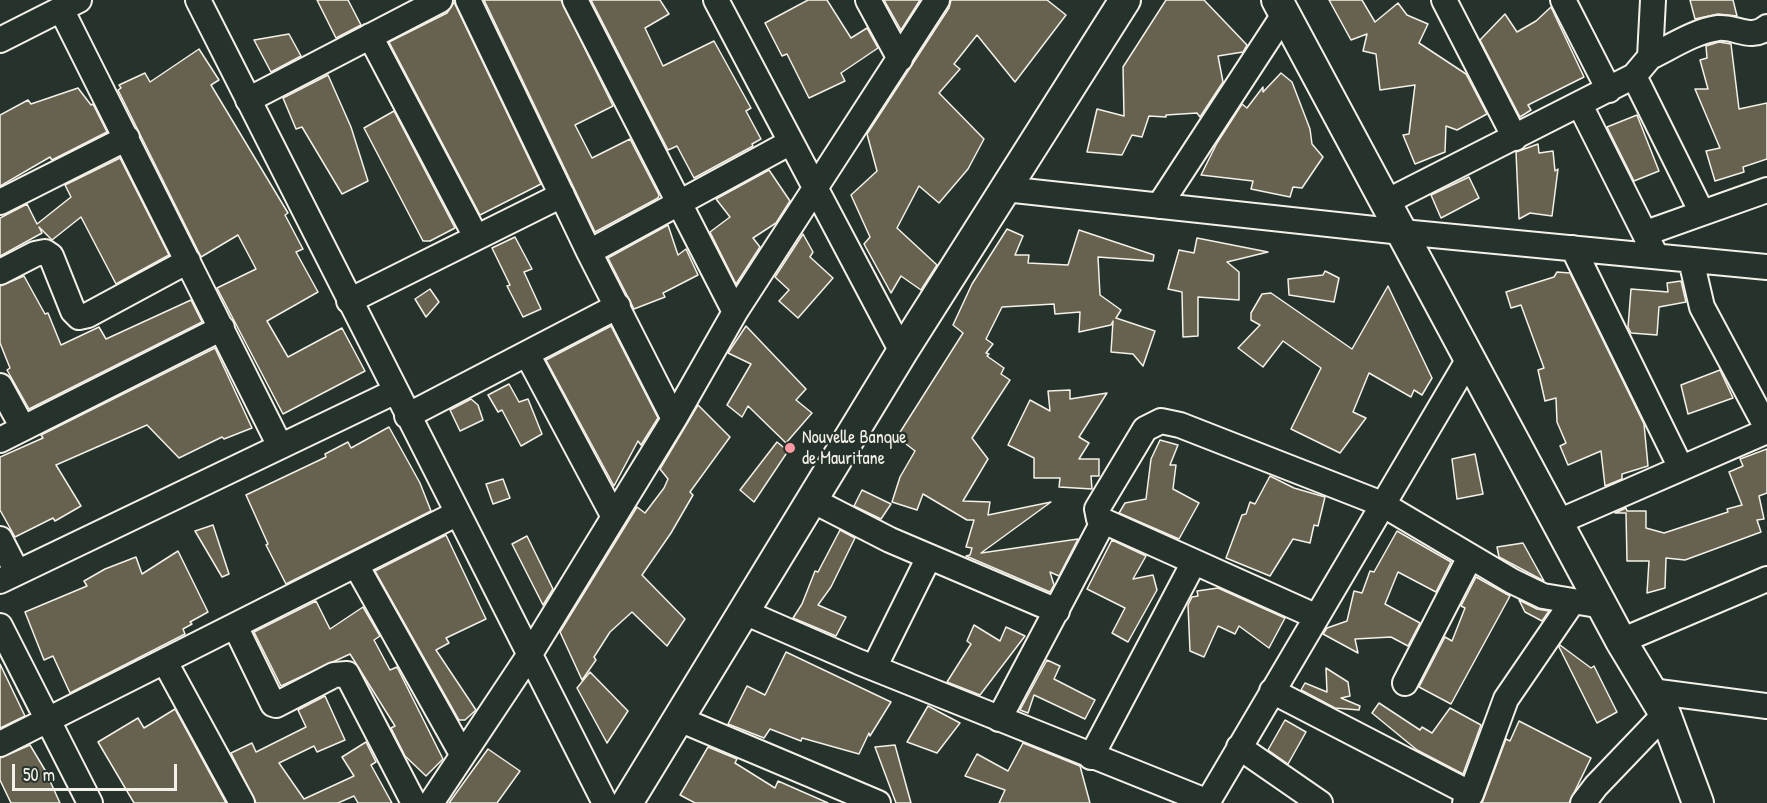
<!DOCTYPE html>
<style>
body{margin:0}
#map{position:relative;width:1767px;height:803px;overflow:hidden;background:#26332d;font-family:"Patrick Hand",sans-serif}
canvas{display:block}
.scale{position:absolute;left:12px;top:764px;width:165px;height:27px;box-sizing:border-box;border:3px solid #f4f1e8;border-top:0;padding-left:8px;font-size:18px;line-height:21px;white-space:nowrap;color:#f4f1e8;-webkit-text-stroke:4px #26332d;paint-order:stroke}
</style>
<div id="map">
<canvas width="1767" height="803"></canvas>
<div class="scale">50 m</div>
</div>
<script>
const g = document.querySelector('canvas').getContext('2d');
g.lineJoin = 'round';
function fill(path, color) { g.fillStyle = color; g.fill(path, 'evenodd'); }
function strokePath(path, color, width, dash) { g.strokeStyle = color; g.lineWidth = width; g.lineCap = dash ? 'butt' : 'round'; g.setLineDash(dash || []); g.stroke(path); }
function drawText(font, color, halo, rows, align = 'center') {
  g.font = font + ' "Patrick Hand",sans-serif'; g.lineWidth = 5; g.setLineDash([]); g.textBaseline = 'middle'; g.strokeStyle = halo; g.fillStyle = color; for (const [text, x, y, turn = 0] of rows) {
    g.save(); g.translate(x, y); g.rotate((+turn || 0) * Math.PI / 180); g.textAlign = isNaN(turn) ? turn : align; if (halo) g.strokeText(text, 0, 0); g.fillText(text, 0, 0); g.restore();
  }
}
const building = new Path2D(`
 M317,0H348L361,25L336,38Z
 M484,0H561L613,106L575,125L592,158L630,139L659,195L658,198L595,232Z
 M591,0H660L669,14L645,28L663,66L714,41L751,108L746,111L761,139L752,144L753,146L694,178L677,146L668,150Z
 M808,0H827L851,38L867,28L878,48L841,73L845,81L809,98L787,54L782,56L765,23Z
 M884,0H920L901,30Z
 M951,0H1047L1066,15L1015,82L977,35L954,64L960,69L939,93L984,139L968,169L939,203L919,186L897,228L937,265L921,290L901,276L891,293L864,244L870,237L851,195L877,171L867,134L949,8Z
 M1166,0H1204L1247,45L1243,52L1218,56L1223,82L1200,117L1197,113L1166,115V117L1149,116L1142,137L1132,135L1122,155L1087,152L1097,109L1124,116L1123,67Z
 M1329,0H1362L1375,22L1398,3L1407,15L1428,24L1419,43L1466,74L1487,114L1457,130L1446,126L1445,152L1415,164L1403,135L1409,134L1415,85L1380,90L1376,54L1363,51L1367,34L1351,40Z
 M1690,0H1733L1737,16L1718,14L1695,19Z
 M454,2L541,184L480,215L389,42L447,13Z
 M1551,7L1584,77L1528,105L1531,110L1520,117L1480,40L1505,14L1517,32L1536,21Z
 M289,34L301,56L271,72L254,40Z
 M1719,42L1731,44L1739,109L1767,103V159L1743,167L1744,172L1715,181L1706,151L1720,148L1695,89H1708L1700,60L1707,58L1706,46Z
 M199,49L219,80L211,85L288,213L285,215L303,249L296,252L318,292L267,321L288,357L342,328L365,371L283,414L217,288L256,269L238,235L201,257L118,90L121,88L119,85L145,73L150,82Z
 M1281,73L1292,82L1310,129L1312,144L1323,157L1302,188L1293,187L1290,197L1251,189L1253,181L1201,175L1217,143L1242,104L1247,108L1263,87V92Z
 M328,75L351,127L368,181L342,194L302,127L296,129L283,98Z
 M78,88L91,105L93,104L107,132L52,160L50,157L0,186V115L28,100L31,104Z
 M394,111L455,228L430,241H423L364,128Z
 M1637,115L1659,171L1634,181L1607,127Z
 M1538,144L1539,153L1553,151L1555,171L1558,169L1552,216L1530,213L1519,219L1516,152Z
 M120,158L169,255L116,284L81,217L52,240L39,227L42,233L0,256V218L27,204L37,224L71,197L65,185Z
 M769,170L790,201L776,223L753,238L760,247L736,284L710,232L730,217L716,199Z
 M1469,177L1479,198L1441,218L1431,195Z
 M668,225L678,255L686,249L698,275L663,293L665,297L634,309L608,258Z
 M1007,229L1023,236L1015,255H1029L1028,263L1068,265L1079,230L1154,255L1153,261L1098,257L1100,295L1121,310L1116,318L1155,331L1143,366L1133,354L1111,352L1113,321L1111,325L1079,332L1080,312L1055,314L1054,304L1002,307L986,339L993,344L986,353L989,354L987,356L1004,368L1001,374L1010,380L972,438L988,459L963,501L990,502L988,515L1051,502L981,553L1078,539L1059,576L1050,572L1054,585L1050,592L966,556L970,555L972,548L966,547L974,520H967L923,494L917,510L892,502L900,477L915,451L897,437L963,333L953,325L972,284Z
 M803,234L813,252L810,257L833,278L798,318L779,301L789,290L775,277Z
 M515,237L532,269L524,272L541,309L523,317L507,286L510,285L492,248Z
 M1197,238L1268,252L1227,262L1239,272V300L1198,297V336L1183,337L1182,292L1168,289L1179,250L1194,253Z
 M1325,271L1339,278L1334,302L1289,295L1288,279L1323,275Z
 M1557,272L1570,273L1644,424L1648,466L1622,474V479L1605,486L1601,451L1568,465L1560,446L1566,443L1557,422L1556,398L1545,401L1538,370L1544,368L1521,305L1511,308L1506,292L1554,277Z
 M24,276L45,314L48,313L61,345L99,327L106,339L191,300L202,322L29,409L7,370L10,368L0,343V286Z
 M1681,281L1686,302L1659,307L1657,335L1631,333L1628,327L1631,289L1668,292L1667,283Z
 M1388,286L1432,378L1422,395L1414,390L1411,397L1369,373L1353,412L1366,418L1340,453L1291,429L1321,368L1283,341L1263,367L1238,348L1260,325L1251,320V313L1262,294L1271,293L1352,349Z
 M430,289L439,302L426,317L415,299Z
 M611,326L658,418L641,445L638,441L614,486L546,360Z
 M746,326L806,389L796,400L812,413L786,443L748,406L742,417L727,405L751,364L728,353Z
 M215,348L252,428L224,439L222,437L179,458L147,425L56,465L81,506L55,521L53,518L15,537L0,510V457L43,438L41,435Z
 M1720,370L1733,398L1688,414L1681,385Z
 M509,384L519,402L528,399L542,434L521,446L502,410L498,412L488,395Z
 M1070,390V399L1107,393L1079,437L1089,443L1079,459H1099V476H1091L1092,489L1059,487L1060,478H1034V458L1008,445L1030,400L1050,411L1048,391Z
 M471,399L478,405L483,420L460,431L450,410Z
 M698,405L730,437L690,492L693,495L671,533L642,575L685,619L667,646L632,612L610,632L594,657L596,660L582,680L560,632L637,507L645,513L664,488L668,479L660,469Z
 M389,427L420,483L431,511L286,584L266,545L268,544L246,495L326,457L325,454L348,442L351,448Z
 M1160,440L1178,445L1170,465H1176L1173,489L1199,503L1179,539L1119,513L1125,503L1146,499L1151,459Z
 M777,442L788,451L754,502L740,490Z
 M1767,449V493L1759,496L1764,519L1757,520L1761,532L1685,560L1666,558L1665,588L1647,593L1649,561H1627L1626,513H1615L1626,508L1627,511H1646V528L1664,533L1728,512L1727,509L1742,505L1729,472L1743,466L1740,459Z
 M1475,454L1483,494L1457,499L1452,459Z
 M1270,476L1294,488L1325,497L1318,526L1314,525L1310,543L1293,539L1270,576L1226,558L1242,515L1246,514L1250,502L1255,504Z
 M503,479L510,498L493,504L486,484Z
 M862,490L891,504L881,519L854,506Z
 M213,525L229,574L222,577L195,531Z
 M840,530L855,538L831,587L818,605L846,617L836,636L793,618L802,604L815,571L818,572Z
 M1397,531L1451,562L1436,592L1398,572L1385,604L1420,623L1408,646L1391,637L1355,639L1358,653L1323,634L1327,628L1347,621L1354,591L1362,593L1370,571L1374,572Z
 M446,535L486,619L446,638L449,643L436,650L476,710L465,720H459L375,571Z
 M527,536L553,589L543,605L512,544Z
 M1112,540L1146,556L1133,579L1153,575L1157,590L1128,642L1112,633L1125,608L1087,589Z
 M1523,543L1544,581L1499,557L1497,547Z
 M178,551L208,612L190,622L192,624L183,629L185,634L70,693L53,656L44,660L25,612L87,586L84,581L105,569L136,557L142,574Z
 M1476,577L1510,596L1451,704L1419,687L1445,637L1452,641L1465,608L1461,606Z
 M1218,588L1285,618L1269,648L1239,626L1235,634L1218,626L1204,657L1190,651L1188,605L1192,597L1198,596L1197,591Z
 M1519,600L1537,609L1549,611L1542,621L1525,612Z
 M316,601L330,629L363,607L380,636L374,640L390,670L397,667L443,759L426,776L405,756L391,728L395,726L350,654L281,686L254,632Z
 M974,625L1000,641L1006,627L1025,636L980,695L947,682L971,644L967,641Z
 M1560,645L1591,668L1594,666L1617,712L1597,723L1559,647Z
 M786,652L891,702L870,736L869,733L859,754L802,738L801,741L770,729L764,738L728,724L747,686L765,695Z
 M1047,660L1060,666L1054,679L1095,700L1085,719L1034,695L1028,713L1020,710Z
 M0,664L25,716L0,728Z
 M1326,668L1348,682L1350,696L1341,698L1360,706L1359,710L1335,708L1301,690L1305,683L1327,692Z
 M590,672L628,711L607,743L577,688Z
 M325,696L345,740L317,752L314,746L279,763L304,799L354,776L342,757L366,742L376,762L371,765L392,803H358L354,796L338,803H256L231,753L252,743L256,752L306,727L298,710Z
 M1379,703L1420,730L1422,727L1432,733L1450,708L1481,725L1463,774L1417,750L1372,713Z
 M928,706L960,723L937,753L907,742Z
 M175,709L226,803H134L98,742L138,718L144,728Z
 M1285,720L1306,732L1288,764L1268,750Z
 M1519,721L1591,758L1569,803H1482L1506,739L1510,741Z
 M1023,743L1080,766L1090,803H999L1005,790L965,776L977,754L1008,771Z
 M30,745L45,770L60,803H11L0,780V758Z
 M895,745L911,803H896L875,747Z
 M708,747L737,759L735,763L775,788L778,781L828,803H695L680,795Z
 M488,749L520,771L497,803H449Z`);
fill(building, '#66624f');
strokePath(building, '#f4f1e8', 1.5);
const minor = new Path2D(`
 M198,0L605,803
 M468,0L589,252L674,419
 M575,0L735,312
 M716,0L902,352
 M868,0L900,59
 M1444,0L1515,138
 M1563,0L1609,90
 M61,9L280,446
 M370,36L476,237
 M0,40L79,0
 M1650,57C1671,47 1695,31 1718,28C1736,26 1751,41 1767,27
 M1634,76L1702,213
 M248,100L440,0
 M1580,105L1656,256
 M1005,189L1402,232L1767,267
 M0,202L127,138
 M1386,202L1634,76L1650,57L1653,0
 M1159,206L1285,13
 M1646,233L1767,190
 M1573,248L1681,468
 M589,252L791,142
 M1691,260L1702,307L1767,428
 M0,272L35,254L45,252L51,256L73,311L79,317L88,315L188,261
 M349,301L562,195
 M527,354L614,517
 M0,386L23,428
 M407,416L618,306
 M0,440L222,328
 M812,500L890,540L1057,611
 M1558,522L1767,431
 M0,539L17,572
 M356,565L462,754
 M0,581L394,392
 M744,612L859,662L1208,802
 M1315,616L1099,519L1097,509L1145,429L1161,421L1180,425L1382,504L1512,581L1543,596L1603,606
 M0,626L90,803
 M235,626L273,704L276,705L334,675L347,674L414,803
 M1621,641L1767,579
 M165,662L242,803
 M874,668L929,557
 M1405,683L1470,557
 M1272,691L1471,794
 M1651,691L1767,706
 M679,719L878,803
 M999,719L1103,522
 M0,744L458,513
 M1239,747L1320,803
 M1091,757L1194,562
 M431,803L530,654L674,419L735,312L937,0
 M1207,803L1470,357
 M1465,803L1471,794L1506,699L1573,601
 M1583,803L1596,786L1665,714`);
const tertiary = new Path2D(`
 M1277,0L1621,641L1665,714L1698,803
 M627,803L902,352L1125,0`);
strokePath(minor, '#f4f1e8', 28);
strokePath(tertiary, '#f4f1e8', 34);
strokePath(minor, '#26332d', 24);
strokePath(tertiary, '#26332d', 30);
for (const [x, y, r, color] of [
 [790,448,6,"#ff9aa2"]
]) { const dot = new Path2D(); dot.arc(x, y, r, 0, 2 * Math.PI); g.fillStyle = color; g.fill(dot); strokePath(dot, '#26332d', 2); }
drawText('18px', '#f4f1e8', '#26332d', [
 ["Nouvelle Banque",802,438],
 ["de Mauritane",802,459]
], 'left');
</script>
